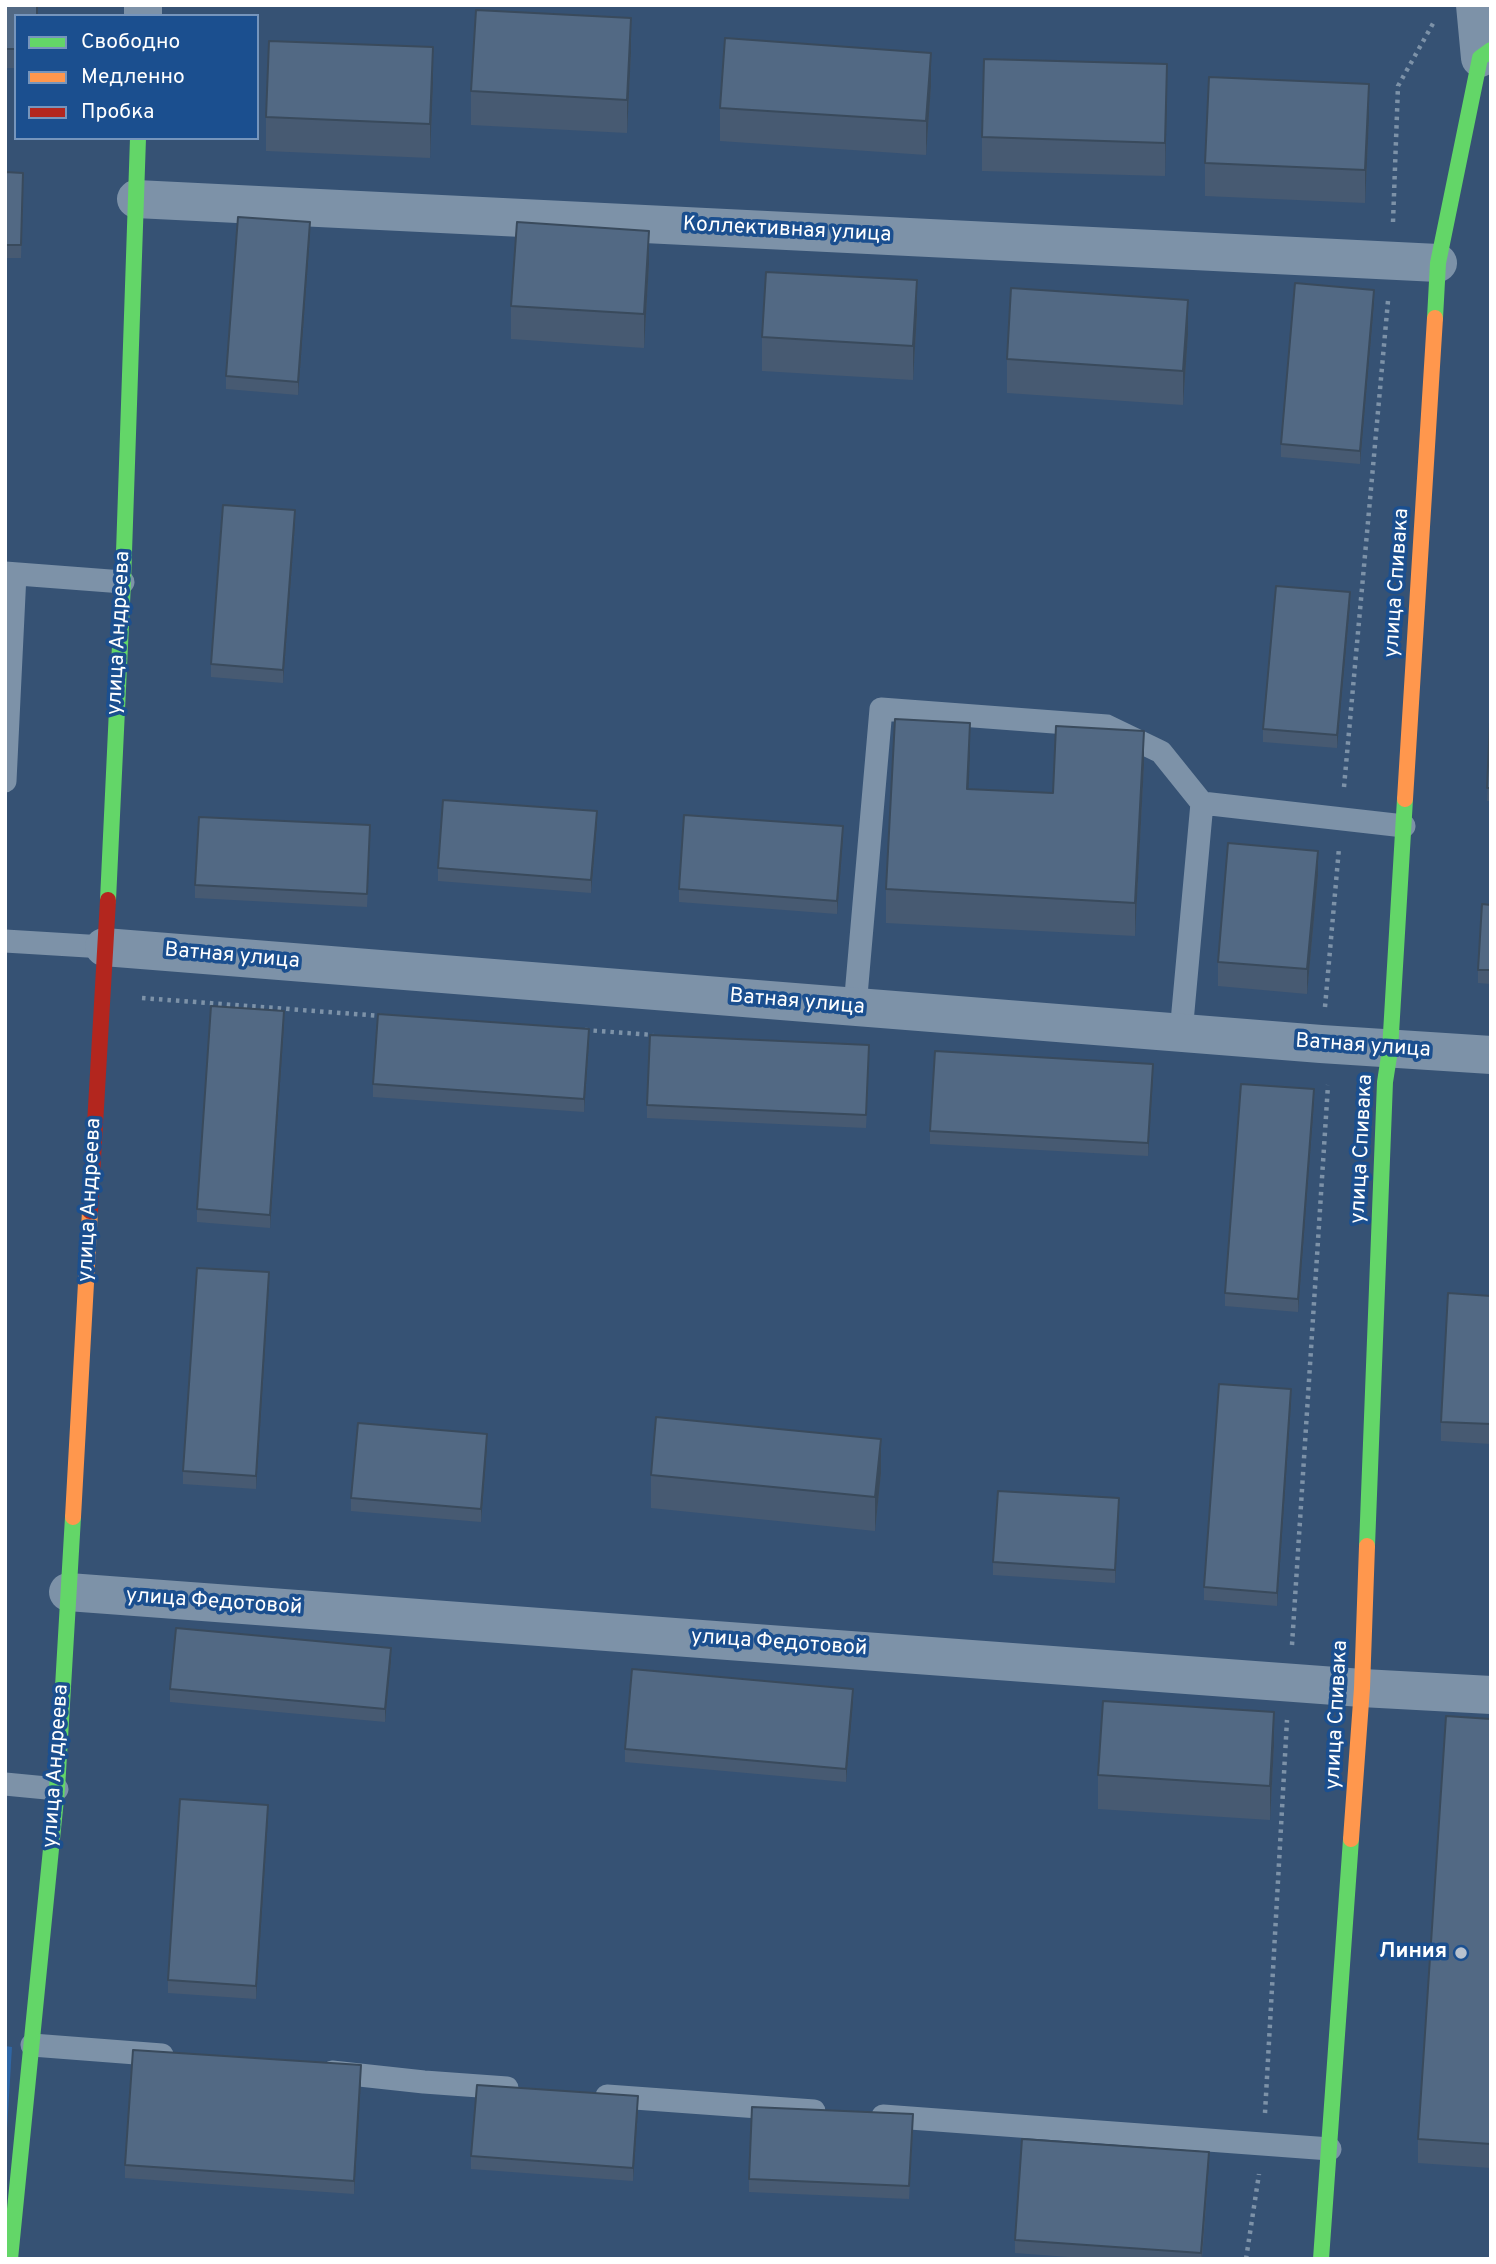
<!DOCTYPE html>
<meta charset="utf-8">
<style>
body{margin:0}
#map{position:relative;width:1496px;height:2264px;overflow:hidden;background:#365274;font-family:Overpass,sans-serif}
canvas{display:block}
.frame{position:absolute;inset:0;border:7px solid #fff;pointer-events:none}
.legend{position:absolute;left:14px;top:14px;width:245px;height:126px;box-sizing:border-box;background:#1b4f8f;border:2px solid #7695bc;margin:0;padding:9px 12px;list-style:none;font-size:21px;color:#fff}
.legend li{display:flex;align-items:center;gap:14px;height:35px}
.legend b{width:35px;border:2px solid #7695bc}
</style>
<div id="map">
<canvas width="1496" height="2264"></canvas>
<div class="frame"></div>
<ul class="legend">
<li><b style="height:9px;background:#63d668"></b>Свободно</li>
<li><b style="height:9px;background:#ff974d"></b>Медленно</li>
<li><b style="height:9px;background:#b3261e"></b>Пробка</li>
</ul>
</div>
<script>
const g = document.querySelector('canvas').getContext('2d');
g.lineJoin = 'round';
function fill(path, color) { g.fillStyle = color; g.fill(path, 'evenodd'); }
function strokePath(path, color, width, dash) { g.strokeStyle = color; g.lineWidth = width; g.lineCap = dash ? 'butt' : 'round'; g.setLineDash(dash || []); g.stroke(path); }
function drawText(font, color, halo, rows, align = 'center') {
  g.font = font + ' Overpass,sans-serif'; g.lineWidth = 7; g.setLineDash([]); g.textBaseline = 'middle'; g.strokeStyle = halo; g.fillStyle = color; for (const [text, x, y, turn = 0] of rows) {
    g.save(); g.translate(x, y); g.rotate((+turn || 0) * Math.PI / 180); g.textAlign = isNaN(turn) ? turn : align; if (halo) g.strokeText(text, 0, 0); g.fillText(text, 0, 0); g.restore();
  }
}
fill(new Path2D(`
 M5,2046L12,2047L5,2162Z`), '#2f66a5');
strokePath(new Path2D(`
 M1393,222L1398,86L1435,20
 M1344,787L1388,301
 M142,998L381,1016
 M1325,1007L1339,848
 M585,1030L653,1035
 M1292,1645L1328,1085
 M1265,2113L1287,1720
 M1246,2259L1259,2174`), '#7d92a8', 4.5, [3.5, 5]);
strokePath(new Path2D(`
 M5,573L123,582
 M5,781L15,574
 M5,941L104,947
 M855,1007L881,709L1107,726L1161,752L1202,803
 M1181,1033L1202,803L1404,826
 M5,1784L57,1789
 M32,2045L162,2055
 M332,2072L424,2082L507,2088
 M607,2096L814,2111
 M883,2116L1330,2149`), '#7d92a8', 23);
strokePath(new Path2D(`
 M1475,5L1480,58
 M143,16V5
 M136,199L1438,263
 M104,947L1321,1044L1491,1055
 M68,1592L1362,1688L1491,1695`), '#7d92a8', 38);
strokePath(new Path2D(`
 M1435,318L1438,263L1480,58L1491,50
 M108,900L123,582L138,138
 M1367,1546L1385,1082L1390,1050L1405,799
 M10,2259L57,1789L73,1517
 M1321,2259L1351,1839`), '#63d668', 16);
strokePath(new Path2D(`
 M1405,799L1435,318
 M73,1517L90,1211
 M1351,1839L1362,1688L1367,1546`), '#ff974d', 16);
strokePath(new Path2D(`
 M90,1211L108,900`), '#b3261e', 16);
fill(new Path2D(`
 M5,5H38V16H16V68H5Z
 M631,52L627,133L471,125V91Z
 M433,81L430,158L266,151V117Z
 M931,86L926,155L720,141V108Z
 M1167,97L1165,176L982,171V137Z
 M1369,118L1365,203L1205,196V163Z
 M5,172L23,186L21,258H5Z
 M310,235L298,395L226,389V376Z
 M649,264L644,348L511,339V306Z
 M1374,303L1360,464L1281,457V444Z
 M917,314L913,380L762,371V337Z
 M1188,334L1183,405L1007,393V359Z
 M295,523L283,683L211,677V664Z
 M1350,605L1337,748L1263,742V729Z
 M1491,722V801H1487Z
 M970,756L968,789L1053,793L1144,764L1135,936L886,923V889Z
 M597,824L591,893L438,881V868Z
 M370,838L367,907L195,898V885Z
 M843,839L837,914L679,902V889Z
 M1318,875L1307,994L1218,986V962Z
 M1491,905V984L1478,983V970Z
 M284,1024L270,1228L197,1222V1209Z
 M589,1042L584,1112L373,1097V1084Z
 M869,1058L866,1128L647,1118V1105Z
 M1153,1077L1148,1156L930,1144V1131Z
 M1314,1102L1298,1312L1225,1306V1293Z
 M269,1285L256,1489L183,1484V1471Z
 M1491,1296V1444L1441,1441V1422Z
 M1291,1403L1277,1606L1204,1600V1587Z
 M487,1448L481,1522L351,1511V1498Z
 M881,1473L875,1531L651,1508V1475Z
 M1119,1511L1115,1583L993,1575V1562Z
 M391,1661L385,1722L170,1702V1689Z
 M853,1702L846,1782L625,1762V1749Z
 M1491,1719V2168L1418,2163V2139Z
 M1274,1745L1270,1820L1098,1809V1775Z
 M268,1818L256,1999L168,1993V1980Z
 M361,2078L354,2194L125,2178V2165Z
 M638,2109L633,2181L471,2169V2156Z
 M913,2127L909,2199L749,2192V2179Z
 M1209,2165L1202,2259H1096L1015,2253V2240Z`), '#475a72');
fill(new Path2D(`
 M631,18V52L627,133V100Z
 M433,47V81L430,158V124Z
 M931,53V86L926,155V121Z
 M1167,64V97L1165,176V143Z
 M1369,84V118L1365,203V170Z
 M310,222V235L298,395V382Z
 M649,231V264L644,348V314Z
 M917,280V314L913,380V346Z
 M1374,290V303L1360,464V451Z
 M1188,300V334L1183,405V371Z
 M295,510V523L283,683V670Z
 M1350,592V605L1337,748V735Z
 M970,723V756L967,822V789Z
 M1144,731V764L1135,936V903Z
 M597,811V824L591,893V880Z
 M843,826V839L837,914V901Z
 M1318,851V875L1307,994V969Z
 M284,1011V1024L270,1228V1215Z
 M589,1029V1042L584,1112V1099Z
 M1153,1064V1077L1148,1156V1143Z
 M1314,1089V1102L1298,1312V1299Z
 M269,1272V1285L256,1489V1476Z
 M1291,1389V1403L1277,1606V1593Z
 M487,1434V1448L481,1522V1509Z
 M881,1439V1473L875,1531V1497Z
 M1119,1498V1511L1115,1583V1570Z
 M391,1648V1661L385,1722V1709Z
 M853,1689V1702L846,1782V1769Z
 M1274,1712V1745L1270,1820V1786Z
 M268,1805V1818L256,1999V1986Z
 M361,2065V2078L354,2194V2181Z
 M638,2096V2109L633,2181V2168Z
 M1209,2152V2165L1201,2259V2253Z`), '#394a5c');
const building = new Path2D(`
 M5,5H37V16H16V49H5Z
 M476,10L631,18L627,100L471,91Z
 M725,38L931,53L926,121L720,108Z
 M269,41L433,47L430,124L266,117Z
 M984,59L1167,64L1165,143L982,137Z
 M1209,77L1369,84L1365,170L1205,163Z
 M5,172L23,173L21,245H5Z
 M238,217L310,222L298,382L226,376Z
 M517,222L649,231L644,314L511,306Z
 M766,272L917,280L913,346L762,337Z
 M1295,283L1374,290L1360,451L1281,444Z
 M1011,288L1188,300L1183,371L1007,359Z
 M223,505L295,510L283,670L211,664Z
 M1276,586L1350,592L1337,735L1263,729Z
 M895,719L970,723L967,789L1053,793L1056,726L1144,731L1135,903L886,889Z
 M1490,722H1491V788H1487Z
 M443,800L597,811L591,880L438,868Z
 M684,815L843,826L837,901L679,889Z
 M199,817L370,825L367,894L195,885Z
 M1228,843L1318,851L1307,969L1218,962Z
 M1482,904L1491,905V970H1478Z
 M211,1006L284,1011L270,1215L197,1209Z
 M378,1014L589,1029L584,1099L373,1084Z
 M650,1035L869,1045L866,1115L647,1105Z
 M935,1051L1153,1064L1148,1143L930,1131Z
 M1241,1084L1314,1089L1298,1299L1225,1293Z
 M197,1268L269,1272L256,1476L183,1471Z
 M1448,1293L1491,1296V1424L1441,1422Z
 M1219,1384L1291,1389L1277,1593L1204,1587Z
 M656,1417L881,1439L875,1497L651,1475Z
 M358,1423L487,1434L481,1509L351,1498Z
 M998,1491L1119,1498L1115,1570L993,1562Z
 M176,1628L391,1648L385,1709L170,1689Z
 M632,1669L853,1689L846,1769L625,1749Z
 M1103,1701L1274,1712L1270,1786L1098,1775Z
 M1446,1716L1491,1719V2144L1418,2139Z
 M180,1799L268,1805L256,1986L168,1980Z
 M133,2050L361,2065L354,2181L125,2165Z
 M477,2085L638,2096L633,2168L471,2156Z
 M752,2107L913,2114L909,2186L749,2179Z
 M1022,2139L1209,2152L1201,2253L1015,2240Z`);
fill(building, '#526984');
strokePath(building, '#394a5c', 2);
for (const [x, y, r, color] of [
 [1461,1953,7,"#b9c2ce"]
]) { const dot = new Path2D(); dot.arc(x, y, r, 0, 2 * Math.PI); g.fillStyle = color; g.fill(dot); strokePath(dot, '#1b4f8f', 2.5); }
drawText('21px', '#fff', '#1b4f8f', [
 ["Коллективная улица",787,231,3],
 ["улица Спивака",1398,583,-86],
 ["улица Андреева",120,633,-87],
 ["Ватная улица",232,957,5],
 ["Ватная улица",797,1003,5],
 ["Ватная улица",1363,1047,4],
 ["улица Спивака",1363,1149,-87],
 ["улица Андреева",91,1200,-87],
 ["улица Федотовой",214,1603,4],
 ["улица Федотовой",779,1644,4],
 ["улица Спивака",1338,1715,-87],
 ["улица Андреева",57,1766,-86]
]);
drawText('bold 21px', '#fff', '#1b4f8f', [
 ["Линия",1447,1953]
], 'right');
</script>
